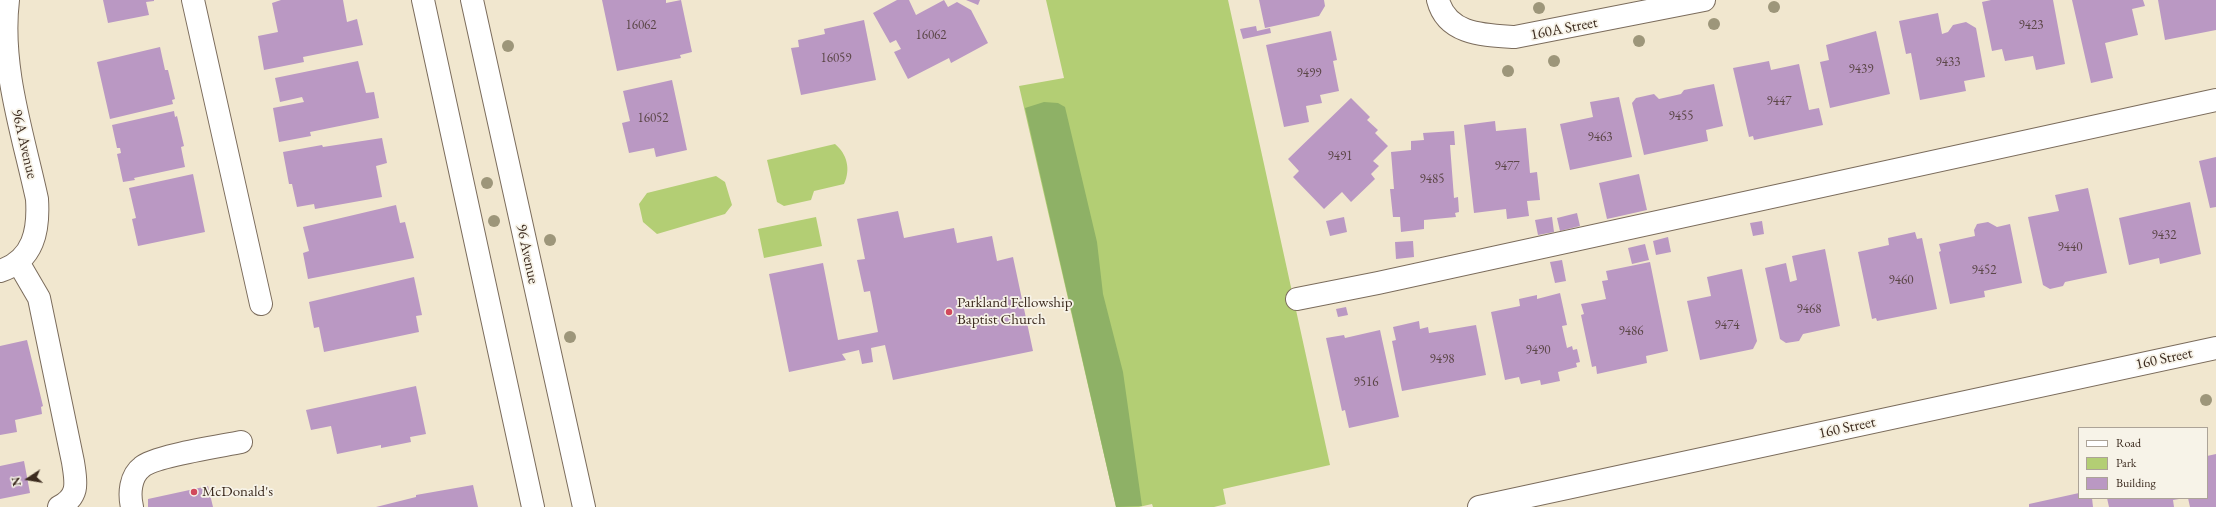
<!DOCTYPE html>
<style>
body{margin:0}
#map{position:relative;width:2216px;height:507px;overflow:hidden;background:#f1e7cf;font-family:"EB Garamond",serif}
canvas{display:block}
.legend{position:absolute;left:2078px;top:427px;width:130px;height:72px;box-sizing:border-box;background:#f7f3e8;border:1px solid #aca397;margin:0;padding:5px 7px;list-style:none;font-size:12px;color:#3b2a1e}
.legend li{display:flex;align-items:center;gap:8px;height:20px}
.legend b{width:20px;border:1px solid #aca397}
.north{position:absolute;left:8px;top:459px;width:40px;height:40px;-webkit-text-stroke:3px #f7f3e8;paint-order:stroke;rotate:258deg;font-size:11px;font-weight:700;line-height:16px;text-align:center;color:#3b2a1e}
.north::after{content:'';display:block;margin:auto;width:14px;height:18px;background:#3b2a1e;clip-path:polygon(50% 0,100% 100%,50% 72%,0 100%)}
</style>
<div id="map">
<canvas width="2216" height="507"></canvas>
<ul class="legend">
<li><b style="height:5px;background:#fff"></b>Road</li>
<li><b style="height:11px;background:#b3ce74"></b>Park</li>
<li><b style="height:11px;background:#ba98c3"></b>Building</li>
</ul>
<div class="north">N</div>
</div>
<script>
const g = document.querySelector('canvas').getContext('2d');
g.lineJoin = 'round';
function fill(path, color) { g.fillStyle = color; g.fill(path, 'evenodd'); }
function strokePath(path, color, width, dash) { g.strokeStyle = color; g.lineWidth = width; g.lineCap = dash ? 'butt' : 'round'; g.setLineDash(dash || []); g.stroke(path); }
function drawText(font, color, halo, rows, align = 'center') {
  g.font = font + ' "EB Garamond",serif'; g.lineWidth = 3.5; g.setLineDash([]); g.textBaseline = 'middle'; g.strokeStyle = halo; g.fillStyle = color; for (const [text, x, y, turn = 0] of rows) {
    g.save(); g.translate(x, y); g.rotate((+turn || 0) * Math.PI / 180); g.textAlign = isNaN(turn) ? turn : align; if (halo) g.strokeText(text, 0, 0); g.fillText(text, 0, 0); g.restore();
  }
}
fill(new Path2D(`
 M1046,0H1228L1330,465L1223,489L1226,504L1214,507H1153L1152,504L1139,507H1116L1019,86L1064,78Z
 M835,144C847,154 851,169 844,184L814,191L811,200L784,206L777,202L767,160Z
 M716,176L725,182L732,205L725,214L657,234L643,222L639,204L647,193Z
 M816,217L822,246L764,258L758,229Z`), '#b3ce74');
fill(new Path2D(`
 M1044,102L1058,103L1065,107L1097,242L1103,294L1123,372L1142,506L1116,507L1025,108Z`), '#8eb166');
fill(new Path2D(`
 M103,0H154V1L146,2L149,15L108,23Z
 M281,0H343L347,22L357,19L363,45L303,57L304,62L264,70L258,36L278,32L272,3Z
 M602,0H666V3L681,0L692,52L680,55L681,58L617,71Z
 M897,0H909L916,15L944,0L948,7L957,2L971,10L988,43L951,63L949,58L908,79L894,52L901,49L896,40L890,43L873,13Z
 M966,0H980L978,5Z
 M1259,0H1324L1325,6L1319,16L1265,28Z
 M1991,0H2053L2065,64L2036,70L2033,56L2005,61L2002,49L1992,51L1982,2Z
 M2072,0H2143L2145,6L2132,9L2138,35L2105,43L2113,78L2091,83Z
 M2158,0H2216V30L2165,40Z
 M1938,13L1942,34L1948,32L1953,25L1966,22L1976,28L1985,77L1964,81L1966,91L1920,100L1911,53L1906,54L1899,21Z
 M864,20L876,80L801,95L791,48L799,47L798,40L825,34L824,29Z
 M1256,26L1257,31L1270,28L1271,33L1243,39L1240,29Z
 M1331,31L1337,60L1333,61L1339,91L1320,95L1322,103L1306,106L1309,122L1284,127L1266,45Z
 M1876,31L1890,94L1830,108L1820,62L1829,60L1826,45Z
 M160,47L165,70H168L175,99L172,100L173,104L110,119L97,62Z
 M358,61L366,93L374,92L379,118L310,132L311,136L279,142L273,108L304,102L302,97L280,102L275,78Z
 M1769,61L1771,70L1799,64L1809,110L1819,108L1823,125L1754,140L1753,136L1749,137L1733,68Z
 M672,80L687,150L656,157L654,148L629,153L622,123L630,121L623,91Z
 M1714,84L1723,126L1706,130L1708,141L1644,155L1632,103L1636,98L1654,94L1659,99L1681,94L1684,90Z
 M1619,97L1632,157L1570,170L1560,124L1593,117L1590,102Z
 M1351,98L1370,117L1367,120L1378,130L1375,133L1388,146L1373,161L1379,166L1371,174L1375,179L1351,202L1342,192L1324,209L1293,177L1299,171L1288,159Z
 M174,111L175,117L177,116L184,146L181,147L185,167L134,178L135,180L123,182L117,154L121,153L120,148H117L112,125Z
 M1495,121L1496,131L1526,128L1530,173L1537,172L1540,200L1527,201L1529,216L1507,219L1506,209L1474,213L1464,125Z
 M1454,131L1455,145H1450L1454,198L1458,197L1459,212L1455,213L1456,217L1424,220V229L1401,232L1400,217H1393L1390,189H1394L1391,152L1411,150V141L1424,140L1423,133Z
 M382,138L387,163L376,166L382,197L315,209L314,204L297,207L292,184H289L283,152L322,145L323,147Z
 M2216,157V207L2210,208L2199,161Z
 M193,174L205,232L138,246L132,219L136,218L129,188Z
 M1639,174L1647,210L1607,219L1599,183Z
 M2088,188L2107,273L2065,282L2063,286L2050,289L2043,285L2028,217L2059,211L2055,195Z
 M2190,202L2201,254L2160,264L2159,258L2129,265L2119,218Z
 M396,205L400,223L405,222L414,258L308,279L303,253L309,251L303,227Z
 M898,211L904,238L954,228L957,243L992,236L997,261L1013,257L1033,351L893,380L885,345L871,348L873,362L862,364L859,350L842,354L846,360L789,372L769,274L823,263L838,340L878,332L870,291L864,292L857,260L865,259L857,219Z
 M1577,213L1580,226L1560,231L1557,218Z
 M1344,217L1347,232L1330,236L1326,221Z
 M1552,217L1554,232L1538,235L1535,220Z
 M1762,221L1764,234L1753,236L1750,223Z
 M1988,222L1997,227L2010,224L2022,283L1984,291L1985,297L1950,304L1939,252L1941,251L1939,244L1975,236L1974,230L1977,224Z
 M1915,232L1917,239L1922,238L1937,309L1877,321L1876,318L1872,319L1858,252L1889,245L1888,238Z
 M1668,237L1671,252L1656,255L1653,241Z
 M1413,241L1414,257L1396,259L1395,242Z
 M1645,244L1649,260L1632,264L1628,248Z
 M1825,249L1840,326L1803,334L1799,341L1786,343L1780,339L1765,268L1786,263L1790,282L1797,280L1792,256Z
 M1562,260L1566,281L1555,283L1550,262Z
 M1650,262L1668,351L1646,356L1647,363L1597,374L1596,366L1592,367L1581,315L1584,314L1581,304L1606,299L1602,281L1608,280L1606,271Z
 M1742,269L1757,341L1753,349L1700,360L1687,301L1711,296L1707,277Z
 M414,277L422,315L416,316L419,332L324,352L319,327L314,328L309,302Z
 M1560,293L1567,325L1562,326L1567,348L1572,346L1573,350L1577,349L1580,362L1576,363L1577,367L1558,372L1560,381L1541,385L1540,380L1521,384L1519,377L1505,380L1491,312L1520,306L1519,299L1537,295V299Z
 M1346,307L1348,315L1338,317L1336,309Z
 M1419,321L1420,329L1428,327L1429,333L1476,325L1486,375L1402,391L1392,341L1396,340L1393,327Z
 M1380,330L1399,417L1349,428L1345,410L1342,411L1326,338L1344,335L1345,338Z
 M27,340L43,406L41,407L42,414L15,420L17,432L0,435V346Z
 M416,386L426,434L410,437L411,442L381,448V445L337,454L331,426L311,430L306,410Z
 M2216,454V507H2190L2188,498H2207V456Z
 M24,461L30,493L0,499V466Z
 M473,485L478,507H376L416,497V495Z
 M208,486L213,507H148V499Z
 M2079,493V498H2092L2093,507H2029V504Z
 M2107,498H2179V499L2173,500L2174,507H2109Z`), '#ba98c3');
const minor = new Path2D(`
 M193,0L261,304
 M1438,0C1447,35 1484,35 1515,37L1704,0
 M18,262L39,298L73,462C76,482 80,496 59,507
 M0,271C34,260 39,230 37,199C23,134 0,67 8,0
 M1297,299L1378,283L2216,100
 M132,507C129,494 130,476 142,467C154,456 222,446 241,442`);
const major = new Path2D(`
 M423,0L533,507
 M472,0L584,507
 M1479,507L2216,348`);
strokePath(minor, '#7b6c5c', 24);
strokePath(major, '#7b6c5c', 24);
strokePath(minor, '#fff', 22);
strokePath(major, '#fff', 22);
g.fillStyle = '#9d967a';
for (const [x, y] of [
 [1774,7],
 [1539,8],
 [1714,24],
 [1639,41],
 [508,46],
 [1554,61],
 [1508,71],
 [487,183],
 [494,221],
 [550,240],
 [570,337],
 [2206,400]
]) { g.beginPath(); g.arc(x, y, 6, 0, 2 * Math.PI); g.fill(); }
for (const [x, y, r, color] of [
 [949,312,4,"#d1495b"],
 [194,492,4,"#d1495b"]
]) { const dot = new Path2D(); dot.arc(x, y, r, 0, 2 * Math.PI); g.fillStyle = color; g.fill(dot); strokePath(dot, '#f7f3e8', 1.5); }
drawText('13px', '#5b4647', null, [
 ["16062",641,25],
 ["9423",2031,25],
 ["16062",931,35],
 ["16059",836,58],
 ["9433",1948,62],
 ["9439",1861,69],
 ["9499",1309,73],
 ["9447",1779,101],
 ["9455",1681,116],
 ["16052",653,118],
 ["9463",1600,137],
 ["9491",1340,156],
 ["9477",1507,166],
 ["9485",1432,179],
 ["9432",2164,235],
 ["9440",2070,247],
 ["9452",1984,270],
 ["9460",1901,280],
 ["9468",1809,309],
 ["9474",1727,325],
 ["9486",1631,331],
 ["9490",1538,350],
 ["9498",1442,359],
 ["9516",1366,382]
]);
drawText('15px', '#3b2a1e', '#f7f3e8', [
 ["160A Street",1564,29,-11],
 ["96A Avenue",24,144,77],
 ["96 Avenue",527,254,78],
 ["160 Street",2164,359,-12],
 ["160 Street",1847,428,-12]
]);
drawText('15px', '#3b2a1e', '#f7f3e8', [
 ["Parkland Fellowship",957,303],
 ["Baptist Church",957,320],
 ["McDonald's",202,492]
], 'left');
</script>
